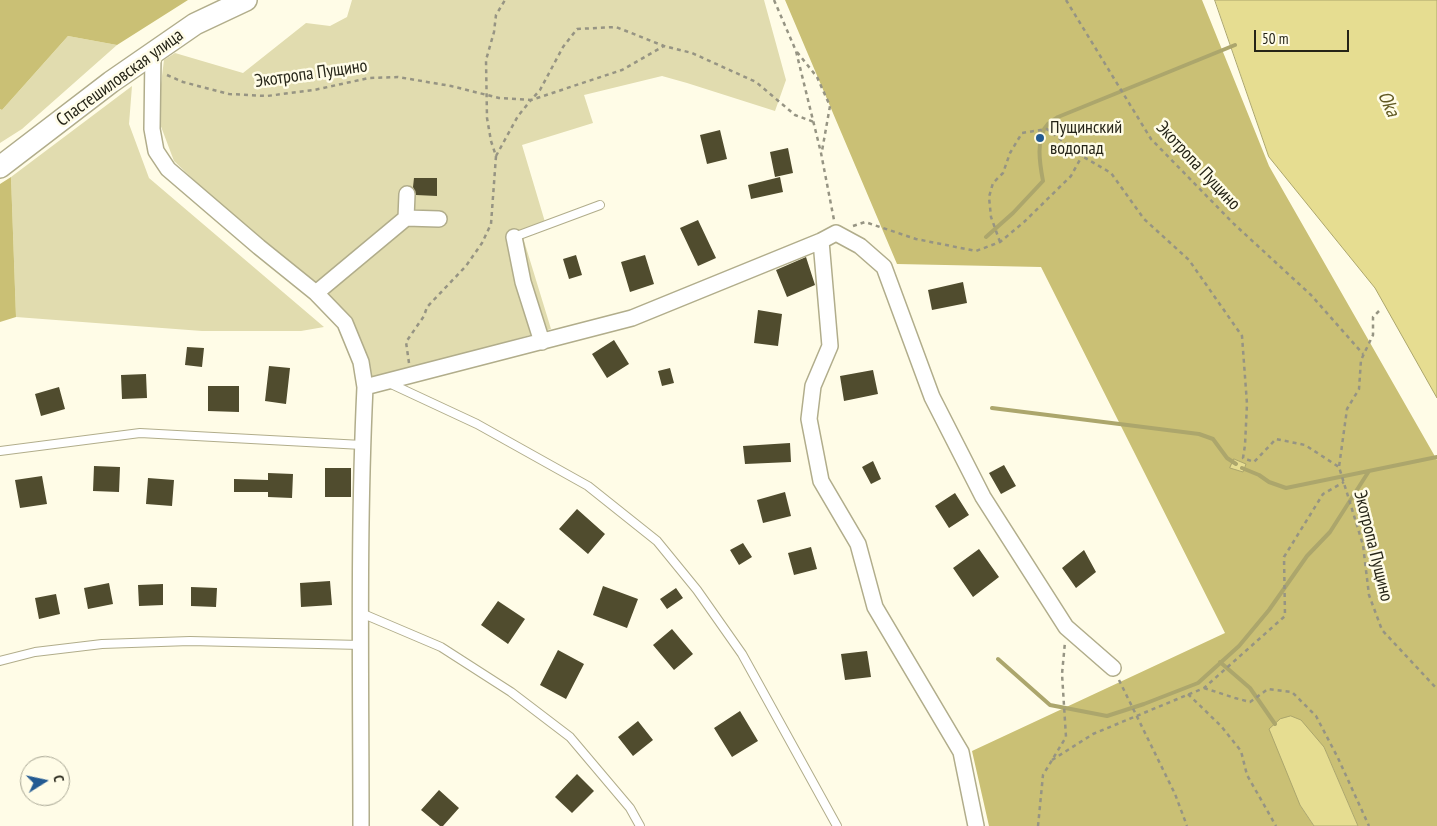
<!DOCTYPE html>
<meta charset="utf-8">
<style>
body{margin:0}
#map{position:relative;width:1437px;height:826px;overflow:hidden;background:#fffce7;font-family:"PT Sans Narrow",sans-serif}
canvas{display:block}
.north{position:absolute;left:20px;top:756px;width:50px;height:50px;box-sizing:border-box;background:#fffce7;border:1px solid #a8a694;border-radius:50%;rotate:80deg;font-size:14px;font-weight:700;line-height:20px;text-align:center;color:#252417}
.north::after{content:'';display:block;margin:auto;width:18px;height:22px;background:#235a92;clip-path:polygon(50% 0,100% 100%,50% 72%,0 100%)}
.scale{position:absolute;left:1254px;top:30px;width:95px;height:22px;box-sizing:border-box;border:2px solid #252417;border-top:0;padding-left:6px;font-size:15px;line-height:18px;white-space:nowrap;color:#252417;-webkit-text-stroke:4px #fffce7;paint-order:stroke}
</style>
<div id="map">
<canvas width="1437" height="826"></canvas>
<div class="north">С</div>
<div class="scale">50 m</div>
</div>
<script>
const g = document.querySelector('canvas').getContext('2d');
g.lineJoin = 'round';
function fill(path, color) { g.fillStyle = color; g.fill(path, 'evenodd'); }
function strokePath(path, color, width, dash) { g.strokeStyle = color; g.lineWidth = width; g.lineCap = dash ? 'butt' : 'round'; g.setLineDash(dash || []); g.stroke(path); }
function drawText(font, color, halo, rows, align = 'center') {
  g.font = font + ' "PT Sans Narrow",sans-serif'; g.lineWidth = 5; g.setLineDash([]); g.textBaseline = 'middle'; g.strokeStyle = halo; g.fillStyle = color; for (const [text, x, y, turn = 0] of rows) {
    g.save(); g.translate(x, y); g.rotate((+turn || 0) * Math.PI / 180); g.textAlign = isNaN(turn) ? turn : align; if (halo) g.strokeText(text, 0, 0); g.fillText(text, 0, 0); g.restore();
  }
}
fill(new Path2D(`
 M352,0H764L786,80L775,111L687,83L662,76L584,95L593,123L522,145L545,222L521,231L551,329L366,382L344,323L174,161L157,116L164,60L175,53L243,73L306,23L330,26L347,17Z
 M68,36L117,45L22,129L0,143V109L2,110Z
 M132,86L129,124L149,178L324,327L301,331H202L16,317L11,177Z`), '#e1dcaf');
fill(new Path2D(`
 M0,0H188L117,45L68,36L2,110L0,109Z
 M785,0H1202L1269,166L1437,460V826H1358L1324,747L1300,805L1314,826H989L972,751L1225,633L1041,267L897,264Z
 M11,177L16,317L0,322V184Z`), '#cac075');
const water = new Path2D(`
 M1215,0H1437V398L1375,288L1269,157Z
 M1234,459L1246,464L1243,472L1230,468Z
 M1291,716L1301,720L1324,747L1358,826H1314L1300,805L1269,729L1280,719Z`);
fill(water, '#e6dd91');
strokePath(water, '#aca66c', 1);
strokePath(new Path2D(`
 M986,237L1013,213L1043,181C1040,165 1035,137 1048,124C1051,121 1055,119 1058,117L1235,45
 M992,408L1199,434L1213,439L1227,458L1236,464
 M1242,468L1259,475L1269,482L1286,488L1437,457
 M998,659L1050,705L1107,716L1144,704L1198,683L1239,646L1269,610L1307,556L1330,532L1369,471
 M1220,662L1250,688L1275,724`), '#aca66c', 4);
fill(new Path2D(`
 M720,130L727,159L707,164L700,135Z
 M788,148L793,173L775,177L770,152Z
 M780,177L783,192L751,199L748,185Z
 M414,178H437V196L416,195L413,187Z
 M698,220L716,258L698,266L680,228Z
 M576,255L582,275L569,279L563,259Z
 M645,255L654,284L630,292L621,262Z
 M806,257L815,285L787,297L776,270Z
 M963,282L967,303L932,310L928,290Z
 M758,310L782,314L778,346L754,343Z
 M614,340L629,364L607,378L592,354Z
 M187,347L204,348L202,367L185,365Z
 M269,366L290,368L286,404L265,401Z
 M670,368L674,383L662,386L658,371Z
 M873,370L878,394L844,401L840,376Z
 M146,374L147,398L122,399L121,375Z
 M208,386H239V412L208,411Z
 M59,387L65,409L41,416L35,394Z
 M790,443L791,462L745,464L743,446Z
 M873,461L881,479L871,484L862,467Z
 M1004,465L1016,486L1001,494L989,473Z
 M94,466L120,467L119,492L93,491Z
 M325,468H351V497H325Z
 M268,473L293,474L292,498L268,497V492H234V479L268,480Z
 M42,476L47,504L20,508L15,480Z
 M148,478L174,480L172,506L146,504Z
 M785,492L791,516L763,523L757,500Z
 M955,493L969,515L949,528L935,506Z
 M577,509L605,534L588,554L559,529Z
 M743,543L752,557L739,565L730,550Z
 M811,547L817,569L794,575L788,553Z
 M979,549L999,577L973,597L953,568Z
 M1084,550L1096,572L1076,588L1062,568Z
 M330,581L332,605L301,607L300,583Z
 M109,583L113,604L88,609L84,588Z
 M163,584V605L139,606L138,585Z
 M603,586L638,599L627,628L593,615Z
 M191,587L217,588L216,607L191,606Z
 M676,588L683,598L667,609L660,599Z
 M56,594L60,614L39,619L35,598Z
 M498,601L525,619L508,644L481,625Z
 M672,629L693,654L674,670L653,645Z
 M558,650L584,664L566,699L540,685Z
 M867,651L871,677L845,680L841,654Z
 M740,711L758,741L732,757L714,728Z
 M638,721L653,740L633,756L618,737Z
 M577,774L594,791L572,813L555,797Z
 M439,790L459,808L443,826H440L421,810Z`), '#504c2e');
const lane = new Path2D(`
 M514,237L600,205
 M389,383L477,424L588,486L657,541L697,590L742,654L837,826
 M0,451L140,433L362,445
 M361,613L441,647L511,692L570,737L630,808L640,826
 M0,661L35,652L102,644L190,641L361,645`);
const street = new Path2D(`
 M153,53L152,129L156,151L168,169L259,247L316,293L345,323L361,362L365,387
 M406,218L439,219
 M514,237L523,282L542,342
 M821,241L830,346L813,386L809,419L821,481L858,544L875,607L961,752L976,826
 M316,293L406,218L407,194
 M361,826C361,680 358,533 365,387L632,318L821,241L836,233L860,246L884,267L932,397L983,497L1066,627L1113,668`);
const secondary = new Path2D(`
 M0,167L111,82L195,24L246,0`);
strokePath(lane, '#b1ad8b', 10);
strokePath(street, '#b1ad8b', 18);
strokePath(secondary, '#b1ad8b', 24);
strokePath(new Path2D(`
 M774,0L796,51L821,153L834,220
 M1066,0L1151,139L1234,224L1311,295L1363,354
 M797,52L817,77L830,106L822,151
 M167,75L183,82L229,94L267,96L314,90L369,78L398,77L451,86L499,98L531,100L540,90L563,47L577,29L616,27L664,46L692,53L756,82L795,115L814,122
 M496,156L518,116L531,100L622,70L664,46
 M853,226L865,222L916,239L976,251L1000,242L1024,222L1071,176L1082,156
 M1000,242L991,217L989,197L993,183L1003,173L1010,153L1022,133L1047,129L1082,156L1111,173L1144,219L1189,260L1242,336L1247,404L1245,445L1243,458L1254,462L1276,439L1305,445L1339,467
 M1379,311L1373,317V335L1361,360L1359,389L1347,409L1339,467L1363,545L1369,595L1382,630L1437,689
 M409,363L406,342L424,316L427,307L466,266L482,243L491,224L496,156L491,141L487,118L486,60L494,32L496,15L505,0
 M1119,680L1175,794L1187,826
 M1204,688L1235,698L1250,702L1268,689L1292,692L1316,716L1338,758L1369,826
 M1188,694L1221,726L1241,751L1247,775L1276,826
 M1052,760L1093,734L1204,688L1285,616L1284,557L1323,494L1344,482
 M1038,826L1043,775L1066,737L1062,674L1065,642`), '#969483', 2.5, [4, 4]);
strokePath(lane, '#fff', 8);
strokePath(street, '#fff', 15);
strokePath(secondary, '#fff', 21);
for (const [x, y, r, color] of [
 [1040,138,5,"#235a92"]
]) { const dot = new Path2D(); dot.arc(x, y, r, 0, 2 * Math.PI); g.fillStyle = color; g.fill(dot); strokePath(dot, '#fffce7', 2); }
drawText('18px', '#252417', '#fffce7', [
 ["Экотропа Пущино",311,74,-8],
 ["Спастешиловская улица",120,78,-36],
 ["Экотропа Пущино",1198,166,47],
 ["Экотропа Пущино",1373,546,76]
]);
drawText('18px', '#252417', '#fffce7', [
 ["Пущинский",1050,128],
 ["водопад",1050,149]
], 'left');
drawText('italic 19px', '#615922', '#fffce7', [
 ["Oka",1388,104,65]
]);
</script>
